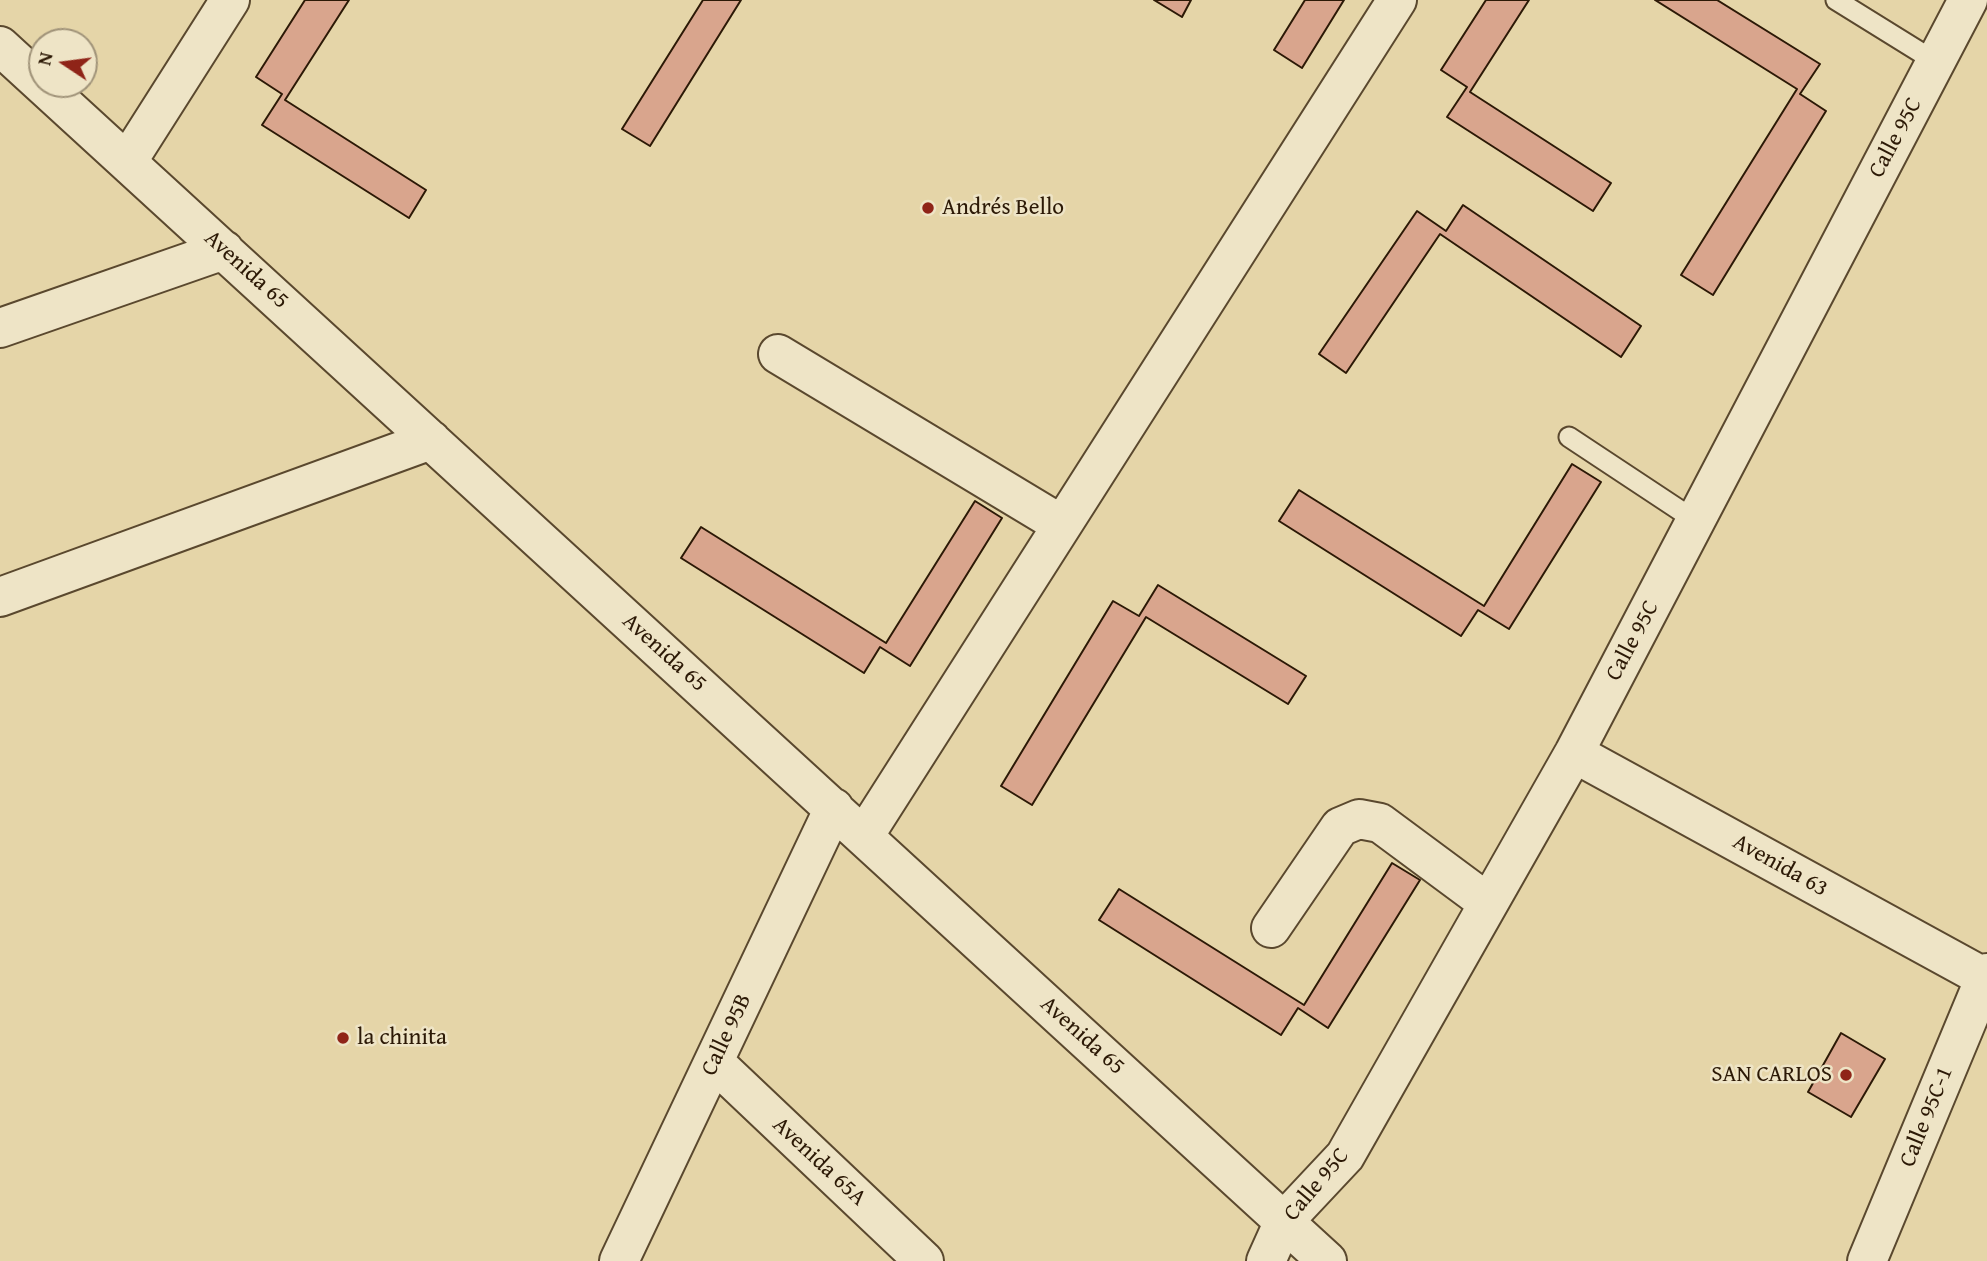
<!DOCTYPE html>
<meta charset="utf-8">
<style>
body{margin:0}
#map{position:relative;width:1987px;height:1261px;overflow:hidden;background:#e5d5a8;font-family:"Gentium Book Plus",serif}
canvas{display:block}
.north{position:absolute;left:28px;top:28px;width:70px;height:70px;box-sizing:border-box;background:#eee4c6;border:2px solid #a09379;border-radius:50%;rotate:283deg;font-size:19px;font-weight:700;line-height:28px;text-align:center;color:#2c1906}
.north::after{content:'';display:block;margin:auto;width:24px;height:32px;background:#8f2418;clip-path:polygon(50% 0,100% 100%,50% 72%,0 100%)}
</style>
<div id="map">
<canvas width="1987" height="1261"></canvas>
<div class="north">N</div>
</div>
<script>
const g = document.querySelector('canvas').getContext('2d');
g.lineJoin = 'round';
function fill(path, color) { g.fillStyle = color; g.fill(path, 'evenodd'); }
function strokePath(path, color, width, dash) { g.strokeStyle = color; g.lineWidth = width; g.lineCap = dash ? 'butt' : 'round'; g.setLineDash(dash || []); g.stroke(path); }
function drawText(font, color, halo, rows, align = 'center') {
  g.font = font + ' "Gentium Book Plus",serif'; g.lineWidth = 5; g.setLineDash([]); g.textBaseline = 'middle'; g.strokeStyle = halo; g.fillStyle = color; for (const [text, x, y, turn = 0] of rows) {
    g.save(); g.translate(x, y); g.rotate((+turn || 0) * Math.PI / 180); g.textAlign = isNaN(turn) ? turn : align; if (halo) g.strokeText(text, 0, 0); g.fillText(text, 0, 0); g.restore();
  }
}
const building = new Path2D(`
 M305,0H349L285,100L426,190L409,218L262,125L282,94L256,77Z
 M703,0H741L650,146L622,129Z
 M1154,0H1191L1182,17Z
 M1305,0H1344L1302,68L1274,50Z
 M1486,0H1529L1470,92L1611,183L1593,211L1447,117L1467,87L1441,70Z
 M1655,0H1717L1820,64L1800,94L1826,111L1713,295L1681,275L1797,89Z
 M1463,205L1641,326L1621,357L1440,234L1346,373L1319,354L1417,211L1446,231Z
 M1572,464L1601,482L1509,629L1478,610L1461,636L1279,521L1299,490L1484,606Z
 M975,501L1002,518L910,666L880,647L864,673L681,558L701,527L886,643Z
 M1158,585L1306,676L1288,704L1146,617L1032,805L1001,786L1113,601L1139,616Z
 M1392,863L1420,880L1328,1028L1298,1008L1281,1035L1099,920L1119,889L1304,1005Z
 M1841,1033L1885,1059L1851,1117L1808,1092Z`);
fill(building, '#d9a58d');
strokePath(building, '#2c1906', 2);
const lane = new Path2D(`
 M1836,0L1936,62
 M1569,437L1696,521`);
const street = new Path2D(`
 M0,46L1327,1261
 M127,162L230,0
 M0,328L224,250
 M778,354L1062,525
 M0,597L431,440
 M1574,753L1987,979
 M864,836L1397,0
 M1271,928L1340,827L1359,819L1380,823L1488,903
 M714,1062L924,1261
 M619,1261L834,808
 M1266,1261L1284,1221L1345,1156L1574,753L1968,0
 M1867,1261L1987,973`);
strokePath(lane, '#5a482e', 23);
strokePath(street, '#5a482e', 42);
strokePath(lane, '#eee4c6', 19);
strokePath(street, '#eee4c6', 38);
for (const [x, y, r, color] of [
 [928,208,7,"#8f2418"],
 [343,1038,7,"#8f2418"],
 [1846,1075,7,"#8f2418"]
]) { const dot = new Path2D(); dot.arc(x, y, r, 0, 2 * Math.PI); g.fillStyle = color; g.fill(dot); strokePath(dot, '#eee4c6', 2.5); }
drawText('23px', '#2c1906', '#eee4c6', [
 ["Calle 95C",1896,138,-62],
 ["Avenida 65",246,270,42],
 ["Calle 95C",1633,641,-62],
 ["Avenida 65",664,653,42],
 ["Avenida 63",1780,866,29],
 ["Calle 95B",727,1035,-65],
 ["Avenida 65",1082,1036,42],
 ["Calle 95C-1",1927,1117,-68],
 ["Avenida 65A",819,1162,43],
 ["Calle 95C",1317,1185,-50]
]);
drawText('23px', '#2c1906', '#eee4c6', [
 ["Andrés Bello",942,208],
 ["la chinita",357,1038],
 ["SAN CARLOS",1832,1075,"right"]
], 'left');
</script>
